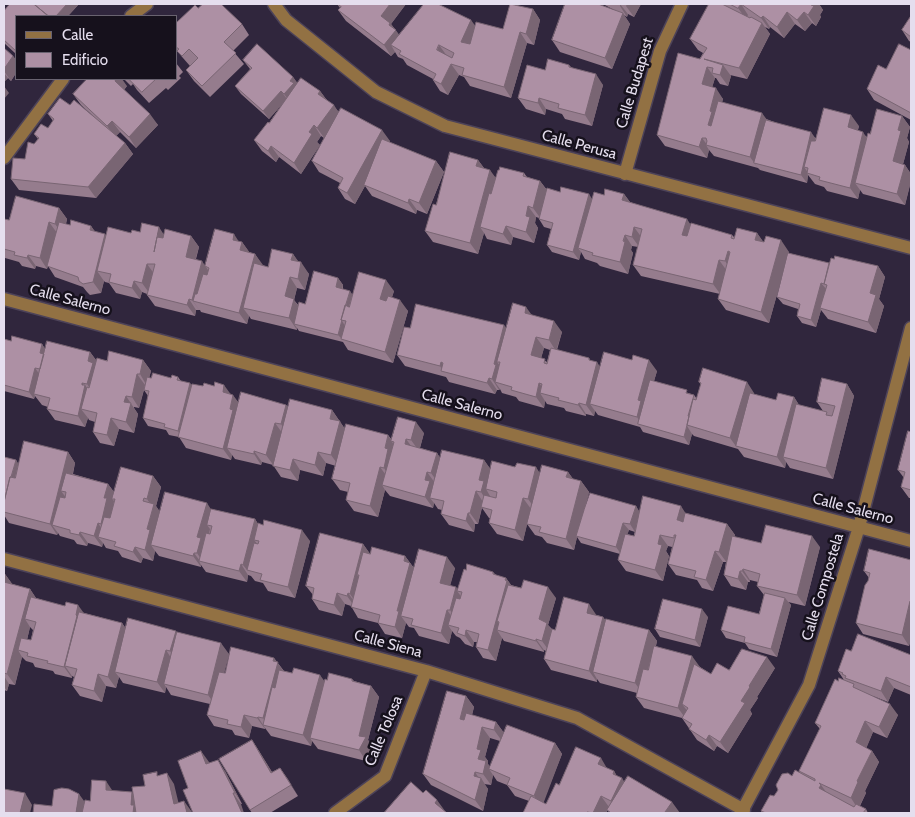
<!DOCTYPE html>
<style>
body{margin:0}
#map{position:relative;width:915px;height:817px;overflow:hidden;background:#30263d;font-family:Cabin,sans-serif}
canvas{display:block}
.frame{position:absolute;inset:0;border:5px solid #e5deee;pointer-events:none}
.legend{position:absolute;left:15px;top:15px;width:162px;height:65px;box-sizing:border-box;background:#16111c;border:1px solid #696370;margin:0;padding:6px 9px;list-style:none;font-size:15px;color:#e5deee}
.legend li{display:flex;align-items:center;gap:10px;height:25px}
.legend b{width:25px;border:1px solid #696370}
</style>
<div id="map">
<canvas width="915" height="817"></canvas>
<div class="frame"></div>
<ul class="legend">
<li><b style="height:6px;background:#927143"></b>Calle</li>
<li><b style="height:14px;background:#ad90a4"></b>Edificio</li>
</ul>
</div>
<script>
const g = document.querySelector('canvas').getContext('2d');
g.lineJoin = 'round';
function strokePath(path, color, width, dash) { g.strokeStyle = color; g.lineWidth = width; g.lineCap = dash ? 'butt' : 'round'; g.setLineDash(dash || []); g.stroke(path); }
function fill(path, color) { g.fillStyle = color; g.fill(path, 'evenodd'); }
function drawText(font, color, halo, rows, align = 'center') {
  g.font = font + ' Cabin,sans-serif'; g.lineWidth = 5; g.setLineDash([]); g.textBaseline = 'middle'; g.strokeStyle = halo; g.fillStyle = color; for (const [text, x, y, turn = 0] of rows) {
    g.save(); g.translate(x, y); g.rotate((+turn || 0) * Math.PI / 180); g.textAlign = isNaN(turn) ? turn : align; if (halo) g.strokeText(text, 0, 0); g.fillText(text, 0, 0); g.restore();
  }
}
const minor = new Path2D(`
 M274,4L286,20L376,92L445,126L911,248
 M131,16L147,4
 M4,158L63,79
 M625,174L660,51L682,4
 M4,299L911,541
 M4,559L426,671L577,718L744,810
 M335,813L385,776L426,671
 M741,813L809,685L859,527L911,328`);
strokePath(minor, '#4d4359', 15);
strokePath(minor, '#927143', 12);
fill(new Path2D(`
 M10,4H79L68,16H16V54L4,43V11Z
 M337,4H406L391,24L399,35L475,26L503,29L533,9L540,20L534,45L527,43L511,98L470,86L464,77L459,75L448,95L440,91L433,80V79L407,65L403,59L398,57L395,52L391,56L346,21L338,10L340,8Z
 M603,4H641L634,17L628,14L627,17L624,15L630,24L612,69L560,52L552,40L616,11Z
 M709,4H819L823,10L820,15L821,17L816,26L812,23L805,31L795,24L784,38L770,27L769,29L765,27L770,34L747,79L730,75L731,76L728,86L720,84L716,78H715L712,87L723,99L722,102L816,138L859,126L858,130L867,137L870,134L902,116L910,127L907,138L909,142L903,164L905,165L911,174V181L905,205L863,194L860,190L858,199L827,191L824,187L815,184L808,175L807,183L760,170L758,168L714,156L709,150L707,158L665,146L657,135L703,53L698,50L690,39Z
 M198,8L242,24L249,35L233,51L244,64L210,97L194,81L186,70L190,66L176,50V23Z
 M911,16V42L909,41L902,30Z
 M4,48L13,56L16,60V73L11,81L8,78L4,82Z
 M911,50V120L874,100L867,89L886,69Z
 M243,60L293,77L297,83L320,91L326,99L339,112L390,141L389,142L436,161L444,172L427,214L417,210L416,214L372,196L365,186L355,204L345,199L338,188L340,183L319,172L312,161L324,138L321,136L317,142L320,145L301,174L279,157L276,162L262,151L254,140L269,123L283,103L269,119L241,94L235,86L250,69Z
 M176,63L183,72L179,76L181,78L168,90L166,88L149,103L137,90L133,84L131,86L124,79H176Z
 M569,65L571,67L603,85L592,126L565,119L562,114L546,109L545,115L526,109L518,98L545,70Z
 M127,86L124,90L158,125L136,148L120,132L116,136L125,143L133,154L96,198L19,190L11,179L38,139L34,134L48,128L53,121L48,114L70,105L93,116L81,105L73,94Z
 M478,160L484,168L496,178L524,173L527,177L540,181L547,190L560,192L592,199L604,195L624,194L630,202L690,224L732,235L734,237L757,233L763,242L789,252L788,253L829,263L834,259L878,266L885,277L879,299L884,306L876,333L828,319L821,310L816,327L802,323L797,316L798,309L783,304L777,297L786,262L769,323L726,310L718,299L720,294L641,276L633,265L638,247L632,246L631,250L633,253L628,274L600,266L597,263L585,259L581,252L579,260L552,252L547,245L551,229L544,227L539,219V218L536,217L535,223L538,228L534,243L513,237L511,245L487,239L484,233L478,254L433,242L425,231L436,205Z
 M59,208L67,219L66,224L70,225L91,226L95,232L106,236L140,232L164,235L191,236L199,247L196,259L205,266L239,242H242L249,252L255,254L262,265L268,267L293,254L298,262L309,274L305,290L297,288L294,300L299,306L305,304L338,278L343,285V289L352,295L394,291L392,297L408,311L393,363L348,350L343,342L299,331L297,328V330L251,319L249,316L247,324L201,312L200,310H196L195,316L155,306L147,295V294L142,292L140,299L116,293L109,283L105,282L104,281L101,293L90,295L87,292L83,287L55,277L48,266L47,269L36,266L35,269L22,266L19,262L5,258L4,257V222Z
 M532,315L562,332L557,350L589,358L590,361L600,367L657,371L654,381L694,395L697,399L701,385L699,382L754,393V394L776,400L794,397L799,405L823,411L817,402L847,384L854,396L833,479L790,468L786,462L785,468L744,457L738,449L694,436L692,434L689,445L643,432L640,427L598,415L595,411L594,416L586,414V416L566,411L564,408L547,404L545,401L544,408L519,401L516,397L502,393L500,389L499,390H497L495,394L449,382L446,377L405,366L397,355L410,328H506ZM544,348L550,350L547,362L541,358Z
 M4,339L11,341L42,344L45,349L90,352L96,360H143L151,371L149,378H171L178,377L181,381L192,385L231,394L238,402L286,405L288,407L332,410L345,429L388,435L392,440L424,433L420,448L437,453L440,458L484,460L490,469L540,474L568,472L573,479L581,481L589,492L586,504L636,506L639,512L686,513L727,524L735,535L734,537L761,543L820,547L805,606L788,602L791,605L777,657L749,649L745,643L726,638L721,630L759,614L764,595L757,586L758,582L750,580V582H748L746,590L731,586L724,575L726,562H723L713,591L702,588L697,580L676,575L668,564L672,547L668,546L666,551L669,556L663,581L626,571L618,560L620,554L581,543L577,537L574,550L547,543L542,537L535,535L527,524L523,541L497,534L489,523L490,518H489L482,508L478,524H475L474,532L449,525L441,514L442,510L438,509L434,503L433,508L390,496L385,490L378,517L354,511L346,500L348,492L340,490L332,479L336,466L326,463L323,476L300,470L298,481L281,477L273,465L262,462L261,465L235,459L232,455L231,460L186,448L179,437L169,435L166,430L148,426L143,418L148,396L144,390L139,408L134,407V408L138,414L134,433L119,429L114,446L100,443L93,432L95,422L89,420L88,418L85,427L55,420L47,409L48,407L42,405L35,396L34,399L4,391ZM629,530L635,532L634,536L627,534Z
 M911,432V498H909L901,487L904,478L898,470Z
 M68,452L75,463L73,474L108,484L114,492L153,476L161,487L156,506L160,512L211,509L255,519L258,524L310,541L295,598L268,591L263,583L255,581L251,576L248,575L247,582L206,572L201,565V567L159,556L155,551L153,561L143,558L141,563L122,557L118,551L106,548L103,543L102,547L88,543L87,546L77,544L74,540L60,536L58,533L57,535L9,523L4,515V457L16,460L18,464Z
 M363,544L370,554L405,556L414,568H455L450,585L458,590L493,572L496,575L506,578L511,585L556,598L548,625L552,629L555,630L597,615L603,617L606,621L649,630L657,641L656,646L700,667L711,674L729,670L775,668L757,697L758,698L750,710L752,714L728,753L717,746L714,751L697,740L682,718L644,708L636,697L637,693L600,683L597,679V682L551,670L544,659L546,651L544,650V652L504,641L502,638L496,661L483,658L476,647L477,642H474L473,647L465,644L460,638L456,636L452,631L449,644L419,636L414,628L409,627L406,623L402,638L385,634L378,623L358,618L351,606L345,604L342,616L319,610L312,599L313,595L306,586Z
 M911,560V639L909,646L863,634L856,623L869,578L864,571Z
 M4,574H5L12,584L30,589L36,598L84,613L122,623L126,629L177,633L229,654L224,673L274,658L284,671L324,681L327,680L352,679L354,681L371,686L379,697L368,740L374,748L366,761L318,749L312,741L311,746L271,736L265,728V729L252,726L249,738L235,735L232,730L214,726L207,715L210,704L171,695L166,687L165,693L123,683L119,677L116,688L106,686L102,702L80,696L72,685L74,677L72,676V678L55,674L53,671L35,667L33,663L26,661L22,657L15,685L9,684L7,691L4,690ZM30,627L33,630L31,640H27Z
 M708,617L700,647L660,637L655,629Z
 M851,651L911,655V695L894,688L888,702L873,696L898,715L887,738L873,732L866,748L872,751L879,762L865,791L866,793L860,806L866,809L868,813H763L761,811L774,796L800,773L799,771L820,729L815,723L838,681L844,680L838,671Z
 M466,696L474,707L472,715L496,722L504,733L555,743L562,754L543,802L546,804L559,785L608,769L614,771L616,775L624,782L680,813H609L608,810L606,813H523L529,801L515,796L507,785L497,781L493,775L491,785L484,784L488,789L483,811L431,785L423,774ZM490,738L500,741L490,767L488,764V761L485,757Z
 M252,740L259,751L272,772L280,768L298,796L270,813H252L250,810Z
 M209,763L225,771L242,804H241L188,788Z`), '#957c8d');
fill(new Path2D(`
 M67,4H79L68,16H56Z
 M390,4H406L391,24L404,41L391,45L395,52L391,56L384,45L381,16Z
 M620,4L628,14L627,17L620,6Z
 M627,4H641L634,17L626,6Z
 M741,4L748,15L746,19L738,8Z
 M812,4H819L823,10L820,15L821,17L816,26L808,15Z
 M533,9L540,20L534,45L526,34Z
 M787,12L795,24L784,38L777,27Z
 M804,12L812,23L805,31L797,20Z
 M623,13L630,24L612,69L605,58Z
 M763,16L770,27L769,29L761,18Z
 M471,20L479,31L469,53L461,42Z
 M762,23L770,34L747,79L739,68Z
 M520,32L527,43L511,98L504,87Z
 M439,45L447,56L437,50Z
 M13,56L16,60V73L11,81L4,71V69Z
 M451,64L459,75L448,95L441,84Z
 M723,65L731,76L728,86L720,75Z
 M707,67L715,78L710,95L702,84Z
 M4,73L8,78L4,82Z
 M596,74L603,85L592,126L585,115Z
 M293,77L299,85L290,102L284,94L290,81Z
 M116,79H122L127,86L122,92L115,81Z
 M4,86L9,93L4,99Z
 M716,88L723,99L718,120L716,136L708,125L710,111Z
 M281,91L287,99L269,119L263,111Z
 M320,91L328,102L318,94Z
 M539,98L546,109L545,115L538,103Z
 M334,105L341,116L325,139L317,128Z
 M762,113L770,124L754,163L758,168L750,157Z
 M150,114L158,125L136,148L129,137Z
 M851,115L859,126L855,138L848,127Z
 M902,116L910,127L907,138L909,142L901,172L893,161L898,130Z
 M112,121L120,132L115,137L107,126Z
 M314,125L321,136L317,142L320,145L301,174L294,163L309,132Z
 M382,130L390,141L355,204L347,193Z
 M811,132L816,139L808,168L804,167L809,174L807,173L808,175L807,183L801,175Z
 M863,132L870,143L855,183L860,190L858,199L850,188Z
 M702,138L708,146L706,145L709,150L707,158L699,147Z
 M125,143L133,154L96,198L88,187Z
 M271,146L279,157L276,162L268,151Z
 M478,160L486,171L476,166Z
 M436,161L444,172L427,214L419,203Z
 M905,165L911,174V181L905,205L897,194Z
 M490,170L498,181L480,227L484,233L478,254L470,243Z
 M540,181L548,192L541,219L533,208Z
 M589,194L594,202L578,248L581,252L579,260L573,252Z
 M624,194L632,205L622,200Z
 M409,199L417,210L416,214L408,203Z
 M528,206L536,217L535,223L538,228L534,243L526,232V216Z
 M59,208L67,219L63,235L55,224Z
 M687,219L694,230L690,246L682,235Z
 M49,222L57,233L47,269L40,258Z
 M91,226L99,237L90,230Z
 M506,226L513,237L511,245L503,234Z
 M159,227L166,238L154,252Z
 M634,227L642,238L640,248L632,237Z
 M757,233L765,244L755,240Z
 M105,234L113,246L97,271L104,281L101,293L93,282Z
 M234,234L241,245L242,242L250,253L248,261L233,240Z
 M625,235L632,246L631,250L633,253L628,274L620,262Z
 M191,236L199,247L193,268L186,257Z
 M781,240L789,252L769,323L761,312Z
 M728,251L735,262L733,272L725,261Z
 M255,254L263,265L251,309L243,308L249,316L247,324L239,313Z
 M293,254L301,265L291,260Z
 M28,255L36,266L35,269L27,258Z
 M719,260L727,271L721,295L713,284Z
 M202,261L210,273L193,301L200,311L192,300Z
 M301,262L309,274L305,290L298,279Z
 M147,264L155,275L150,294L142,283Z
 M878,266L885,277L879,299L884,306L876,333L868,322L870,293Z
 M290,277L297,288L294,300L301,310L294,324L297,328V330L289,318L285,296Z
 M338,278L343,285L341,295L336,287Z
 M386,280L394,291L388,310L380,299Z
 M134,281L142,292L140,299L132,288Z
 M821,283L827,290L820,308L821,310L816,327L811,320Z
 M350,291L355,298L346,321L342,320Z
 M189,299L196,310L195,316L187,305Z
 M400,300L408,311L393,363L385,352Z
 M526,307L534,318L525,313Z
 M342,321L347,329L342,339L338,335Z
 M554,321L562,332L556,351L549,340Z
 M504,325L512,336L500,362H497L503,370L495,382L500,389L499,390L492,379L494,364Z
 M536,337L544,348L539,366L531,355Z
 M42,344L47,352L49,362L40,353Z
 M90,352L98,363L95,395L87,384L88,361Z
 M589,358L595,368L597,362L604,373L590,404L595,411L594,416L586,405Z
 M143,360L151,371L147,386L140,374Z
 M649,360L657,371L646,408L642,425L637,417L638,400Z
 M441,362L448,372L443,371L440,366Z
 M35,368L40,375L34,394L35,396L34,399L29,392Z
 M137,374L145,385L139,408L132,397Z
 M489,378L497,390L495,394L487,383Z
 M747,382L754,393L739,447L736,446L738,449L730,438Z
 M82,383L85,387V385L93,397L81,409L88,418L85,427L78,416Z
 M190,383L196,391L183,439L178,431Z
 M539,383L547,394L540,393L545,401L544,408L536,397Z
 M847,384L854,396L833,479L826,468Z
 M224,385L232,396L223,392Z
 M233,395L241,406L227,448L232,455L231,460L223,449L230,409Z
 M126,396L138,414L134,433L126,422L124,402Z
 M794,397L801,408L783,457L786,462L785,468L777,457Z
 M579,403L586,414V416L578,405Z
 M286,405L294,416L288,435L281,424Z
 M332,410L347,432L339,466L331,455L330,419Z
 M111,418L119,429L114,446L107,435Z
 M416,422L424,433L419,451L411,440Z
 M275,423L283,434L274,466L266,455Z
 M687,426L692,434L689,445L684,437Z
 M388,435L395,447L391,479L384,468L385,448Z
 M406,439L414,450L405,444Z
 M254,451L262,462L261,465L254,454Z
 M68,452L75,463L68,494L66,492L61,491L67,499L52,525L58,533L57,535L50,524Z
 M318,452L326,463L323,476L315,465Z
 M437,453L444,464L439,484L431,473Z
 M293,459L300,470L298,481L290,470Z
 M16,460L21,468L4,505Z
 M484,460L492,471L486,489L490,496L488,503L481,492L479,480Z
 M380,467L388,478L382,485L385,490L378,517L370,506Z
 M536,467L543,478L536,510L528,499Z
 M427,472L435,483L430,498L434,503L433,508L425,497V480Z
 M568,472L576,483L566,477Z
 M153,476L161,487L156,506L162,515L151,545L155,551L153,561L145,550L147,529L153,508L147,499Z
 M581,481L589,492L577,536H576L577,537L574,550L566,539Z
 M108,484L116,495L112,499L114,501L108,535L101,524L104,498Z
 M476,491L483,502L478,524L470,513Z
 M523,498L531,509L523,541L515,530Z
 M207,503L214,514L207,525L210,529L206,545L203,562L197,553V537Z
 M636,506L641,514L635,532L630,524Z
 M681,506L688,517L684,531L677,520Z
 M468,513L475,524L474,532L466,521Z
 M255,519L262,530L259,541L254,540L259,546L247,570L243,565Z
 M98,523L105,534L98,537L103,543L102,547L94,536Z
 M623,523L629,530L621,554L616,547Z
 M727,524L735,535L727,563L719,552Z
 M302,530L310,541L295,598L288,587Z
 M80,532L88,543L87,546L79,535Z
 M660,535L668,546L666,551L669,556L663,581L655,570L658,544Z
 M812,536L820,547L805,606L797,595Z
 M363,544L371,555L359,575H357L364,584L358,605L350,594Z
 M135,547L143,558L141,563L133,552Z
 M715,551L723,562L713,591L706,580Z
 M194,553L200,561H199L201,565V567L193,556Z
 M405,556L418,574L401,616L406,623L402,638L395,627Z
 M447,557L455,568L448,594L440,583Z
 M241,564L248,575L247,582L239,571Z
 M743,569L750,580V582L742,571Z
 M740,571L748,582L746,590L738,579Z
 M5,574L13,585L4,582Z
 M506,578L514,589L499,622L497,621L504,631L497,630L502,638L496,661L488,650Z
 M456,587L459,591H457L463,599L457,621L450,610Z
 M548,587L556,598L548,625L555,634L550,652L542,641L539,619Z
 M30,589L37,600L25,619L30,627L24,652L18,650L22,657L15,685L7,674Z
 M337,593L345,604L342,616L334,605Z
 M348,593L356,604L355,607L347,596Z
 M785,598L791,605L777,657L771,649Z
 M910,601L911,603V639L909,646L902,635Z
 M589,604L597,616L587,613Z
 M78,605L86,616L65,666L72,676V678L64,667Z
 M702,609L708,617L700,647L695,640Z
 M447,610L455,621L448,625L452,631L449,644L441,633Z
 M603,617L611,628L593,672L597,679V682L589,671Z
 M122,623L130,634L115,672L119,677L116,688L108,677Z
 M466,630L474,642L473,647L465,636Z
 M649,630L657,641L643,694L635,683Z
 M176,631L183,642L178,662L170,651Z
 M536,639L544,650V652L536,641Z
 M221,643L229,654L216,706L208,695Z
 M166,650L173,661L164,684L166,687L165,693L157,682Z
 M692,656L700,667L682,704L688,712L686,719L678,708Z
 M767,657L775,668L757,697L758,698L750,710L752,714L728,753L720,742L749,686Z
 M274,658L285,673L269,726L263,718Z
 M98,674L106,686L102,702L94,691Z
 M320,675L328,686L310,738L312,741L311,746L303,735Z
 M4,676L9,684L7,691L4,687Z
 M886,677L894,688L888,702L881,691Z
 M371,686L379,697L368,740L374,748L366,761L359,750V736Z
 M466,696L474,707L468,730L460,719Z
 M890,704L898,715L887,738L879,727Z
 M244,715L252,726L249,738L241,727Z
 M258,717L265,728V729L257,718Z
 M865,721L873,732L864,754L856,742Z
 M496,722L504,733L502,741L494,730Z
 M482,727L490,738L485,757L488,761V764L493,771L489,769L493,775L491,785L483,774L478,759L477,749Z
 M709,735L717,746L714,751L706,740Z
 M252,740L259,751L279,784L271,773Z
 M555,743L562,754L542,807L534,796Z
 M201,751L209,762L214,775L206,764Z
 M872,751L879,762L865,791L866,793L858,809L851,798L857,781Z
 M601,758L608,770L598,764Z
 M218,760L225,771L242,804L235,793Z
 M280,768L288,779L298,796L291,785Z
 M614,771L620,781L622,778L629,789L619,812L611,801L613,774Z
 M475,772L480,780L481,778L488,789L483,811L475,800L474,776Z
 M167,773L174,784L181,813L174,804Z
 M106,781L114,793L106,790Z
 M821,785L829,796L819,788Z
 M132,792L139,803L140,813H133L131,805Z
 M25,793L32,805L30,813H20Z
 M233,793L241,804L244,813H242Z
 M79,794L87,805L86,813H76Z
 M601,796L609,807L606,813H593Z
 M437,800L445,811L435,803Z
 M184,801L192,812V813H187Z
 M672,802L680,813H666L665,812Z`), '#796573');
const building = new Path2D(`
 M10,4H34L48,16H16V51L4,40V11Z
 M34,4H67L56,16H49Z
 M203,4H221L242,24L224,42L236,53L202,86L186,70L198,58L189,49L182,56L177,51L179,49L176,47V23L195,5L198,8Z
 M337,4H390L381,16L390,23L389,25L396,30L384,45L338,10L341,7Z
 M424,4H438L471,20L461,42L470,44L476,22L503,29L510,4L533,9L526,34L520,32L504,87L462,75L464,68L451,64L441,84L433,80L436,74L399,54L401,51L391,45ZM439,45L454,53L452,58L437,50Z
 M565,4H598L623,13L605,58L552,40Z
 M709,4H722L750,18L751,17L762,23L739,68L704,59L723,65L720,75L712,73L713,68L707,67L702,84L716,88L710,111L712,112L708,125L711,126L718,101L762,113L750,157L706,145L707,141L706,138H702L699,147L657,135L678,53L700,59L707,48L690,39Z
 M730,4H812L811,5L814,6L808,15L804,12L797,20L787,12L777,27L763,16L761,18L741,4L738,8Z
 M911,16V37L902,30Z
 M257,44L293,77L290,81L294,83L284,94L281,91L263,111L235,86L252,68L243,60Z
 M899,44L911,50V113L867,89L878,65L886,69Z
 M4,48L13,56L4,69Z
 M548,59L569,65V67L596,74L585,115L558,108L559,104L539,98L538,103L518,98L527,65L545,70Z
 M301,78L320,91L318,94L334,105L317,128L314,125L309,132L312,134L294,163L271,146L268,151L254,140L268,122L269,123Z
 M87,79H116L115,81L150,114L129,137L112,121L107,126L73,94Z
 M129,79H156L142,92Z
 M60,98L70,105L74,100L125,143L88,187L11,179L13,158L25,159L28,142L34,144L39,138L34,134L41,124L48,128L54,119L48,114Z
 M341,108L382,130L347,193L338,188L343,178L312,161Z
 M824,108L851,115L848,127L863,132L850,188L819,180L820,177L807,173L808,168L804,167L811,141H815Z
 M877,109L902,116L898,130L901,131L893,161L905,165L897,194L855,183L868,133L870,134Z
 M766,120L811,132L801,175L754,163Z
 M382,139L436,161L419,203L409,199L408,203L364,185Z
 M450,152L478,160L476,166L490,170L470,243L425,231L433,204L436,205Z
 M500,167L524,173L523,176L540,181L533,208L528,206L526,216L530,217L526,232L506,226L503,234L480,227L489,193L491,194L498,170H499Z
 M561,187L589,194L573,252L547,245L553,223L539,219L547,188L560,192Z
 M605,189L624,194L622,200L687,219L682,235L687,236L691,223L732,235L731,238L734,239L737,228L757,233L755,240L764,242L766,236L781,240L761,312L718,299L730,252L728,251L725,261L719,260L713,284L633,265L642,229L634,227L632,237L625,235L623,241L625,242L620,262L592,255L593,253L578,248L594,192L604,195Z
 M16,196L59,208L55,224L49,222L40,258L28,255L27,258L14,255L15,252L4,249V219L9,220Z
 M71,220L91,226L90,230L105,234L93,282L83,284L79,281L78,277L47,266L59,222L70,225Z
 M142,223L159,227L154,252L157,237L163,238L165,229L191,236L186,257L202,261L192,300L189,299L187,305L147,295L155,264H147L142,283L134,281L132,288L109,282L111,274L97,271L108,227L131,233L132,230L140,232Z
 M215,229L234,234L233,240L242,242L240,250L255,254L239,313L193,301L195,294H197L203,274L207,275L209,268L205,266Z
 M272,249L293,254L291,260L301,262L298,279L290,277L285,296L294,299L289,318L243,308L254,263L268,267Z
 M788,253L829,263L824,284L821,283L811,320L797,316L800,304L777,297Z
 M835,256L878,266L870,293L876,295L868,322L820,308L827,285L824,284L831,258L834,259Z
 M314,271L338,278L336,287L350,291L341,320H342L338,335L294,324L299,302L305,304Z
 M359,272L386,280L380,299L386,301L388,296L400,300L385,352L341,339L346,321L341,320L345,305L349,307Z
 M513,303L526,307L525,313L554,321L549,340L536,337L531,355L545,359L544,363L547,364L551,348L589,358V360L597,362L586,405L579,403L578,405L558,400L559,398L540,393L542,384L539,383L536,397L511,390L512,387L495,382L500,362H497Z
 M416,304L504,325L494,364L496,365L492,379L489,378L487,383L441,371L443,363L441,362L440,366L397,355L404,327L410,328Z
 M12,336L42,344L40,353L44,354L40,369L35,368L29,392L4,385V339L11,341Z
 M47,341L90,352L88,361L93,363L87,384L82,383V385H85L78,416L47,409L50,398L34,394Z
 M109,351L143,360L140,374H137L132,397L126,396L124,402L131,403L126,422L111,418L107,435L93,432L97,413L81,409L87,387L89,388L97,358L107,361Z
 M604,352L632,360L633,355L649,360L638,400L641,401L637,417L590,404Z
 M703,368L747,382L730,438L687,425L693,399L696,400L701,383L699,382Z
 M153,373L171,378L172,375L178,377L177,380L190,383L178,431L164,427L165,424L143,418L149,391L144,390L147,377L151,378Z
 M822,378L847,384L826,468L783,457L796,404L827,412L826,415L832,416L835,406L817,402Z
 M650,380L687,390L686,393L694,395L688,416H689L687,425L684,437L638,424Z
 M215,382L224,385L223,392L233,395L230,409L233,410L223,449L178,437L192,384L203,386L204,383L214,386Z
 M241,392L286,405L281,424L275,423L266,455L254,451V454L227,448Z
 M750,393L776,400L778,393L794,397L777,457L736,446Z
 M290,399L332,410L330,419L340,421L331,455L318,452L315,465L293,459L290,470L273,466Z
 M398,417L416,422L411,440L406,439L405,444L437,453L431,473L427,472L425,480L430,481L425,497L382,485L394,442L391,441Z
 M346,424L388,435L385,448L388,449L384,468L380,467L370,506L346,500L350,483L332,479Z
 M908,431L911,432V490L901,487L905,472L898,470Z
 M24,441L68,452L50,524L4,512V502L10,477L15,478Z
 M442,450L484,460L479,480L484,481L481,492L476,491L470,513H468L466,521L441,514L444,501L430,498Z
 M4,457L16,460L11,477H10L4,502Z
 M492,461L515,467L517,463L536,467L528,499L523,498L515,530L489,523L492,510L481,507L484,495L496,498L497,492L486,489Z
 M542,465L568,472L566,477L581,481L566,539L539,532L541,527L527,524Z
 M121,467L153,476L147,499L144,498L143,501L154,504L147,529L150,530L145,550L135,547L133,552L114,546L116,542L98,537L104,517L110,518L115,499H112Z
 M66,473L108,484L104,498H107L101,524L98,523L94,536L80,532L79,535L70,533V530L52,525L60,497L65,498L66,492L61,491Z
 M165,492L207,503L197,537L201,538L197,553H194L193,556L151,545Z
 M590,493L636,506L630,524L623,523L616,547L576,536L584,510Z
 M643,496L681,506L677,520H678L683,522L685,513L727,524L719,552L715,551L706,580L694,577L696,571L668,564L676,535H674V538L660,535L658,544L662,545L655,570L618,560L625,534L634,536Z
 M211,509L255,519L243,565L241,564L239,571L199,561L206,533L210,534L212,526L207,525Z
 M264,520L302,530L288,587L260,580L262,574L247,570L254,543L258,544L259,541L254,540L258,523L263,525Z
 M766,525L812,536L797,595L757,586L760,574L743,569L742,571H740L738,579L724,575L732,536L761,543Z
 M320,533L363,544L350,594L348,593L347,596L337,593L334,605L312,599L314,588L306,586Z
 M372,547L405,556L404,561L410,563L397,611H399L395,627L378,623L380,615L351,607L359,575H357L363,552L370,554Z
 M419,549L447,557L440,583L456,587L450,610H447L441,633L411,625L413,619L401,616Z
 M869,549L911,560V602L910,601L902,635L856,623L865,585L868,581L870,573L864,571Z
 M467,564L493,572V574L506,578L505,580L507,581L488,650L476,647L479,634L466,630L465,636L457,633L459,628L448,625L456,598L460,599L462,592L457,591L464,569L466,570Z
 M524,580L548,587L539,619L547,623L542,641L536,639V641L497,630L499,622L497,621L508,585L521,588Z
 M4,582L30,589L7,674L4,673Z
 M765,593L785,598L771,649L744,642L745,637L721,630L728,606L759,614Z
 M31,597L65,606L66,602L78,605L76,615L77,616L64,667L47,663L48,661L27,656L28,653L18,650L21,638L31,640L36,622L25,619Z
 M564,597L589,604L587,613L603,617L589,671L544,659L552,629L555,630Z
 M663,599L702,609L695,640L655,629Z
 M79,612L122,623L108,677L98,674L94,691L72,685L77,669L65,666Z
 M128,618L176,631L170,651L166,650L157,682L115,672Z
 M606,619L649,630L635,683L593,672Z
 M177,632L221,643L208,695L164,684Z
 M858,634L911,655V687L886,677L881,691L845,678L846,676L842,674L843,673L838,671L846,649L851,651Z
 M654,646L692,656L678,708L636,697L643,669L648,670Z
 M231,647L274,658L273,661L278,662L263,718L258,717L257,718L244,715L241,727L227,724L228,720L207,715L219,672L225,673Z
 M742,649L767,657L749,686L750,687L741,701L745,703L720,742L709,735L706,740L689,729L692,724L682,718L688,708L682,704L694,664L711,674L717,663L729,670Z
 M294,668L320,675L303,735L263,725L272,687L275,688L279,670L292,673Z
 M329,673L352,679V681L371,686L359,736L366,737L359,750L310,738L325,679L327,680Z
 M839,678L854,684L853,687L890,704L879,727L865,721L856,742L872,751L857,781L858,782L851,798L819,783L821,785L819,788L854,807L856,804L866,809L863,813H766L761,811L770,795L774,796L778,790L776,785L782,774L788,773L792,776L795,770L815,781V779L799,771L821,726L815,723L835,679L838,681Z
 M447,691L466,696L460,719L464,720L466,713L496,722L494,730L482,727L477,749L481,750L478,759L486,761L483,774L475,772L474,776L481,778L475,800L423,774Z
 M507,725L555,743L534,796L507,785L510,778L489,769Z
 M252,740L271,773L280,768L291,785L250,810L219,759Z
 M576,747L601,758L598,764L614,771L613,774L622,778L611,801L601,796L593,813L587,812L586,813H523L531,796L546,804L556,783L559,785Z
 M201,751L206,764L218,760L235,793H233L242,813H193L183,790L188,788L178,761Z
 M157,772V776L167,773L174,804L184,801L187,813H136L132,787L145,786L143,775Z
 M628,776L672,802L665,812L667,813H609L610,812L607,810Z
 M92,780L106,781V790L132,792L131,805H134L133,813H82L85,800L90,801Z
 M411,782L423,793L426,790L437,800L435,803L447,813H384Z
 M62,788L69,789L79,794L76,813H33L34,804L52,806L54,790Z
 M4,789L25,793L20,813H4Z`);
fill(building, '#ad90a4');
strokePath(building, '#796573', 1);
drawText('15px', '#e5deee', '#16111c', [
 ["Calle Budapest",635,83,-73],
 ["Calle Perusa",579,145,15],
 ["Calle Salerno",70,300,15],
 ["Calle Salerno",462,405,15],
 ["Calle Salerno",853,509,15],
 ["Calle Compostela",823,587,-73],
 ["Calle Siena",388,644,15],
 ["Calle Tolosa",384,731,-67]
]);
</script>
